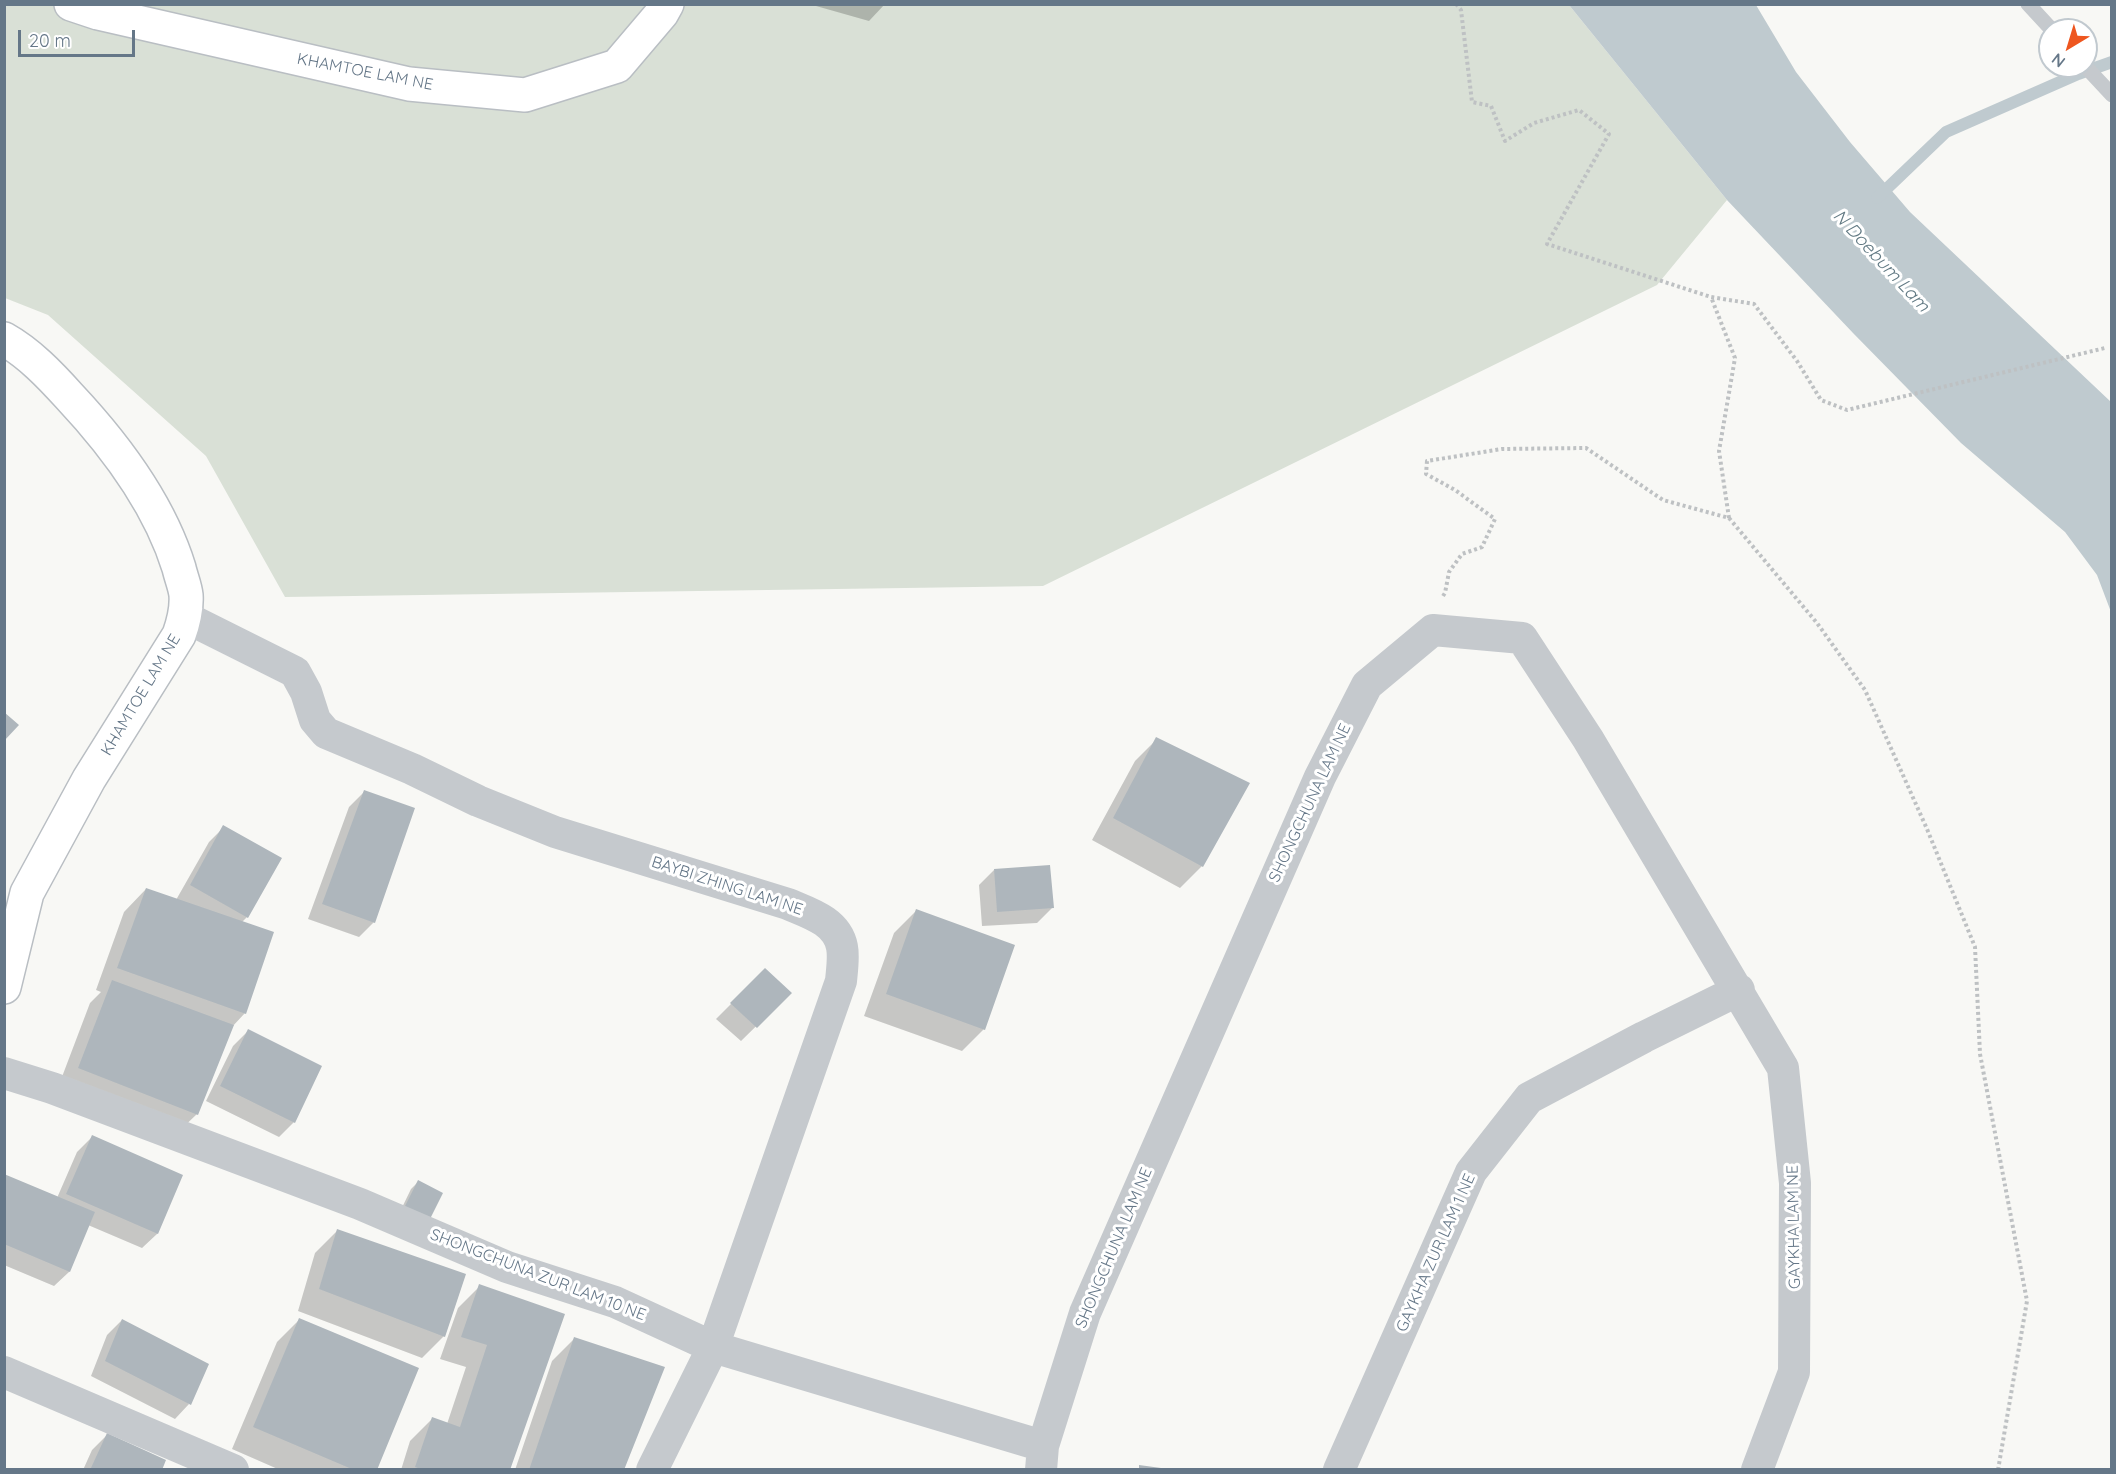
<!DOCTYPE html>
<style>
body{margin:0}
#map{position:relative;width:2116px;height:1474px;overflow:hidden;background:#f8f8f5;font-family:Quicksand,sans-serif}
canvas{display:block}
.frame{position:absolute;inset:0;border:6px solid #657788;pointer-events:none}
.north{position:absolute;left:2038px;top:18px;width:60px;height:60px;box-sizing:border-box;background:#fff;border:2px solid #c1c9cf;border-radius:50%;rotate:218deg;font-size:16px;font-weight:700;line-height:24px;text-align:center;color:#657788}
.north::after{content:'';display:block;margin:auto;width:21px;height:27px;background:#ee561f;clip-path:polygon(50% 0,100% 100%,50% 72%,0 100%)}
.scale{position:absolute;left:18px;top:30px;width:117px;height:27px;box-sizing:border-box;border:3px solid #657788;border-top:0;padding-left:8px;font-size:18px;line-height:21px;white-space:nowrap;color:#657788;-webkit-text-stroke:4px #fff;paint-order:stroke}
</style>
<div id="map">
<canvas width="2116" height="1474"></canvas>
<div class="frame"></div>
<div class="north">N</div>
<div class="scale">20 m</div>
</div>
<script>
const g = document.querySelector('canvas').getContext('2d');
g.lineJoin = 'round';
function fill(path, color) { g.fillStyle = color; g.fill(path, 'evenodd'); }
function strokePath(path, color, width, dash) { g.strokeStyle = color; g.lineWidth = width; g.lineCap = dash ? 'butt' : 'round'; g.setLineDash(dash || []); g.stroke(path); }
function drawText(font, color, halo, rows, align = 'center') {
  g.font = font + ' Quicksand,sans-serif'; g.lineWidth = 6; g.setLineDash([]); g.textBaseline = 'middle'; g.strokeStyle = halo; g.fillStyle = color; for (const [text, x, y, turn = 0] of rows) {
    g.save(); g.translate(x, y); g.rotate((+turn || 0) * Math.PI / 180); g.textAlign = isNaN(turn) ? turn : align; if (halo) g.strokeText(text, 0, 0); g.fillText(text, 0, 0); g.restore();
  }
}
fill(new Path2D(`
 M4,5H1569L1727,200L1657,285L1043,586L285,597L206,456L48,315L5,298Z`), '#d9e0d6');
fill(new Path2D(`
 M1569,5H1756L1796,72L1850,142L1910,212L2111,402V612L2097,575L2065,532L1961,443L1853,333L1727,200Z`), '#bfcacf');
fill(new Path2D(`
 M809,4H885L869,21Z
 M1157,739L1202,866L1180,888L1092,840L1135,761Z
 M364,792L374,922L359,937L308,919L349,807Z
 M224,827L247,917L242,922L245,1013L232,1027L197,1114L174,1136L57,1090L90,1003L101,992L96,990L124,912L146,889L176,900L209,842Z
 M994,870L1052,908L1037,923L982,926L979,885Z
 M916,911L984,1029L962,1051L864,1016L894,933Z
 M765,970L790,993L741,1041L716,1019Z
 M248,1031L294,1122L279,1137L206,1101L233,1046Z
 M92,1137L181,1176L157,1234L142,1248L88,1225L69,1272L54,1286L4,1265V1175L57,1198L77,1152Z
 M418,1182L441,1194L396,1220L411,1189Z
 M337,1231L444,1336L422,1358L298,1311L315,1253Z
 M480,1286L509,1470H401L410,1441L432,1419L447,1424L466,1367L440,1359L458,1308Z
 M122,1320L189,1404L175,1419L91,1376L107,1335Z
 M299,1320L375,1470H280L232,1449L277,1342Z
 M575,1338L622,1470H515L552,1361Z
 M107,1435L160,1470H83L92,1450Z`), '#0003');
strokePath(new Path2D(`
 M1877,198L1946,132L2078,74L2112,62`), '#bfcacf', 12);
fill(new Path2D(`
 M4,712L19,725L4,741Z
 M1156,737L1250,783L1203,867L1113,818Z
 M364,790L415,808L375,923L322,904Z
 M223,825L282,858L248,918L190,885Z
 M1050,865L1054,908L997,912L994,869Z
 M146,888L274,932L246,1014L117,968Z
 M916,909L1015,945L985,1030L886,994Z
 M765,968L792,993L757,1028L730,1003Z
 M112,980L234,1025L198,1115L78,1068Z
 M248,1029L322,1066L295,1123L220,1086Z
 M92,1135L183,1175L158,1234L66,1194Z
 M4,1174L95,1212L70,1272L4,1244Z
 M418,1180L443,1193L427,1225L402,1212Z
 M337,1229L466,1274L445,1337L319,1289Z
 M479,1284L565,1314L510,1470H423L415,1467L432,1417L460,1427L487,1345L461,1337Z
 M299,1318L419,1368L377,1470H354L253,1427Z
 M122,1319L209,1364L191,1405L105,1361Z
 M574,1337L665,1367L624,1470H529Z
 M107,1433L166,1460L162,1470H90Z
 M1139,1465L1161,1468V1470H1139Z`), '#aeb6bc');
const secondary = new Path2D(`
 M71,4L98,13L409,84L525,95L617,66L662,13L667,4
 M4,339C29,353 50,375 69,396C115,445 159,503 179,568C181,577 185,586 186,595C187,609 184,621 179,635L89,779L27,893L4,987`);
strokePath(secondary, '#b9bec3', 36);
strokePath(new Path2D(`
 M1456,4L1461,10L1472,102L1491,106L1505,141L1534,123L1579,110L1609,134L1547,244L1711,297
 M1729,518L1817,623L1865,690L1927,829L1975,947L1980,1054L2027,1301L1998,1470
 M1443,596L1445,593L1449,572L1462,554L1482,547L1495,519L1455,490L1426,474L1427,461L1502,449L1586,448L1663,500L1729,518L1719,451L1735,358L1711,297L1754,304L1797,361L1821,400L1847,410L2105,348`), '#bec1c3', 4, [3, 3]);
strokePath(new Path2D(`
 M2028,4L2052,30
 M2085,66L2112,95`), '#c5c9cd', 15);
strokePath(new Path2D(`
 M185,617L295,672L306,692L315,720L326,733L412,769L478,801L555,832L788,904C809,913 837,921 842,947C844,957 842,970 841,981L713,1347L652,1470
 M4,1073L52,1088L360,1204L507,1267L615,1302L713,1347L1043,1446
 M4,1372L233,1470
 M1041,1470L1043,1446L1085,1313L1320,777L1367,685L1433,630L1522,638L1588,739L1783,1068L1795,1183L1794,1372L1757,1470
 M1339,1470L1471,1172L1529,1098L1644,1037L1739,990`), '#c5c9cd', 32);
strokePath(secondary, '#fff', 33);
drawText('16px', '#657788', '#fff', [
 ["KHAMTOE LAM NE",365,72,11],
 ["KHAMTOE LAM NE",141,695,-59],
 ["SHONGCHUNA LAM NE",1310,803,-65],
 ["BAYBI ZHING LAM NE",727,886,18],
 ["GAYKHA LAM NE",1794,1227,-91],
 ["SHONGCHUNA LAM NE",1114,1248,-67],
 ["GAYKHA ZUR LAM 1 NE",1436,1253,-66],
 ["SHONGCHUNA ZUR LAM 10 NE",538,1275,21]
]);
drawText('italic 18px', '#617983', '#fff', [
 ["N Doebum Lam",1881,261,47]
]);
</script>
